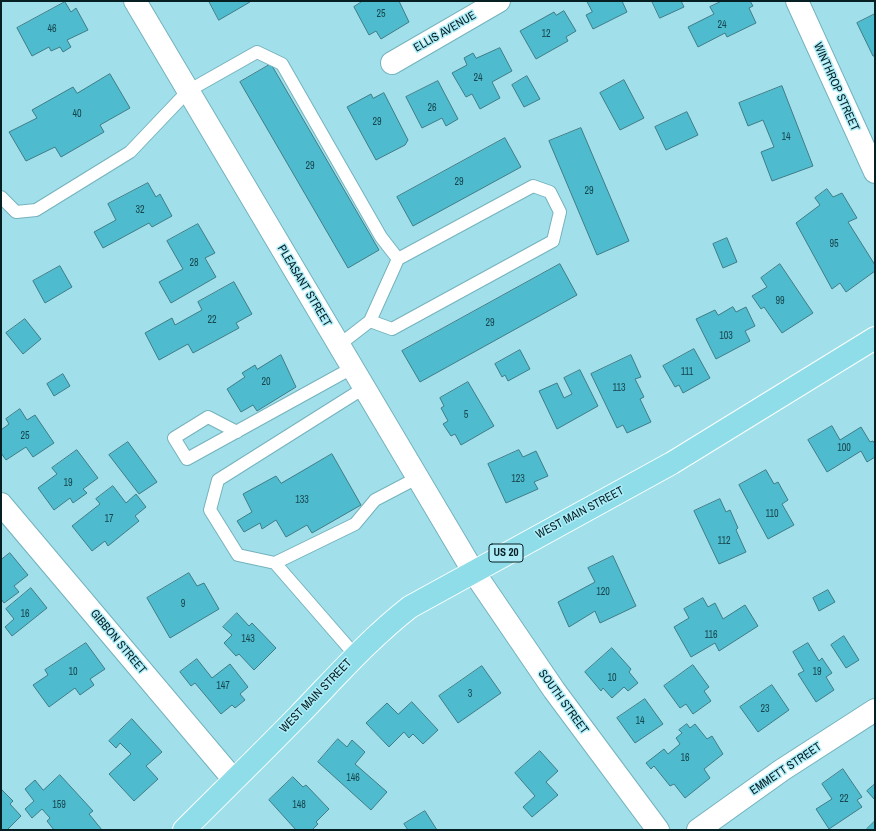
<!DOCTYPE html>
<style>
body{margin:0}
#map{position:relative;width:876px;height:831px;overflow:hidden;background:#a1e0eb;font-family:"Archivo Narrow",sans-serif}
canvas{display:block}
.frame{position:absolute;inset:0;border:2px solid #051f23;pointer-events:none}
</style>
<div id="map">
<canvas width="876" height="831"></canvas>
<div class="frame"></div>
</div>
<script>
const g = document.querySelector('canvas').getContext('2d');
g.lineJoin = 'round';
function fill(path, color) { g.fillStyle = color; g.fill(path, 'evenodd'); }
function strokePath(path, color, width, dash) { g.strokeStyle = color; g.lineWidth = width; g.lineCap = dash ? 'butt' : 'round'; g.setLineDash(dash || []); g.stroke(path); }
function drawText(font, color, halo, rows, align = 'center') {
  g.font = font + ' "Archivo Narrow",sans-serif'; g.lineWidth = 3; g.setLineDash([]); g.textBaseline = 'middle'; g.strokeStyle = halo; g.fillStyle = color; for (const [text, x, y, turn = 0] of rows) {
    g.save(); g.translate(x, y); g.rotate((+turn || 0) * Math.PI / 180); g.textAlign = isNaN(turn) ? turn : align; if (halo) g.strokeText(text, 0, 0); g.fillText(text, 0, 0); g.restore();
  }
}
const building = new Path2D(`
 M209,1H249L250,2L219,20Z
 M363,1H399L409,22L381,39L376,31L369,35L354,7Z
 M587,1H622L627,12L593,29L586,15L592,12Z
 M652,1H681L684,7L660,18Z
 M722,1H750L753,6L749,8L756,23L727,37L725,33L698,47L688,27L714,14L710,7Z
 M65,2L71,12L76,8L88,30L67,40L71,47L63,52L60,47L51,51L49,47L32,56L17,28Z
 M564,11L576,31L566,37L568,41L536,59L520,31L554,12L556,15Z
 M875,14V56H873L857,23Z
 M500,48L512,71L492,82L500,98L480,109L472,94L466,97L452,73L467,65L464,58L473,53L476,58Z
 M271,64L379,250L348,268L240,82Z
 M110,74L130,108L100,125L104,132L61,157L55,147L26,161L9,132L37,118L32,110L73,87L77,93Z
 M527,76L540,99L524,107L512,85Z
 M624,80L644,118L620,130L600,93Z
 M438,81L458,119L446,126L442,118L422,128L406,97Z
 M782,86L813,166L772,181L761,152L774,147L763,120L748,126L739,103Z
 M384,93L408,140L405,145L376,160L347,107L371,94L373,98Z
 M687,112L698,135L666,150L655,127Z
 M581,128L629,241L597,255L549,141Z
 M505,138L521,167L413,226L397,197Z
 M148,183L156,197L160,194L172,216L152,227L149,223L103,248L94,232L116,220L108,204Z
 M827,189L833,197L842,193L857,218L848,222L875,265V271L846,292L840,283L832,289L796,223L820,205L815,198Z
 M198,224L215,253L205,258L216,277L171,303L159,282L183,269L167,241Z
 M727,238L737,262L723,268L713,244Z
 M560,264L577,295L420,382L402,351Z
 M780,264L813,313L782,333L764,307L761,309L752,296L767,287L761,278Z
 M60,266L72,287L45,303L33,281Z
 M234,282L252,314L236,323L239,328L193,353L188,344L159,360L145,333L172,318L175,325L202,310L198,302Z
 M733,307L736,312L746,307L755,326L745,331L750,341L716,359L696,319L715,310L718,315Z
 M25,319L41,339L23,354L6,333Z
 M694,349L710,378L683,393L679,385L675,387L663,366Z
 M520,350L530,369L508,381L505,375L502,377L495,364Z
 M281,355L296,387L257,411L253,405L241,412L227,389L245,377L242,373L255,365L257,369Z
 M631,355L641,377L635,379L644,397L640,399L651,422L627,433L623,425L617,428L591,374Z
 M580,370L598,406L557,429L539,391L557,383L564,398L572,394L564,378Z
 M63,374L70,386L54,396L47,384Z
 M468,382L494,426L461,445L455,434L451,436L443,424L448,421L441,408L444,406L440,398Z
 M20,409L27,420L35,415L54,443L33,457L26,447L6,460L1,453V430L9,424L6,419Z
 M832,426L840,440L861,427L870,442L873,441L875,444V457L867,462L861,451L827,472L808,440Z
 M128,442L157,482L139,494L109,455Z
 M77,450L98,478L83,489L87,493L73,503L70,498L54,510L38,488L57,474L52,468Z
 M519,450L523,457L536,451L548,476L534,482L538,489L506,503L488,464Z
 M332,454L361,505L312,533L307,525L286,537L276,520L262,529L260,523L244,532L237,521L252,512L243,494L276,476L281,483Z
 M766,470L774,484L778,482L788,500L782,504L794,525L768,539L739,485Z
 M113,486L126,503L136,494L146,507L135,516L139,521L108,546L105,541L92,551L72,526L100,504L96,499Z
 M720,499L726,512L730,510L738,528L736,530L746,552L719,564L694,511Z
 M10,553L28,575L14,586L19,592L4,603L1,599V560Z
 M613,556L636,606L600,623L595,611L569,627L558,602L595,582L588,568Z
 M189,573L197,586L204,583L219,609L170,638L147,598Z
 M31,588L47,608L12,636L5,627L14,619L6,609Z
 M828,590L835,602L819,611L813,598Z
 M703,598L708,607L715,603L723,619L745,605L758,626L719,651L715,643L691,657L674,627L689,618L684,609Z
 M237,613L249,626L252,623L276,648L254,670L239,654L236,656L224,643L232,635L223,627Z
 M844,636L859,660L846,668L831,645Z
 M86,643L105,669L90,679L94,685L80,695L75,688L49,707L33,685L48,675L45,670Z
 M808,643L819,661L822,658L832,673L826,677L834,690L816,702L798,674L804,671L793,652Z
 M612,648L631,669L629,672L638,683L628,691L624,687L612,698L603,688L601,691L585,672Z
 M197,659L212,678L230,664L248,687L240,694L245,700L235,708L232,705L221,714L195,683L191,686L180,672Z
 M693,665L709,687L704,691L711,701L693,714L686,704L680,708L664,686Z
 M482,666L501,693L458,723L439,696Z
 M772,685L789,710L758,732L740,707Z
 M645,699L663,724L635,743L617,718Z
 M412,702L438,730L423,744L413,734L409,738L404,732L389,747L366,723L387,703L398,714Z
 M132,719L162,752L146,766L158,779L134,801L109,774L131,754L120,743L116,748L109,741Z
 M687,724L690,728L695,724L707,739L712,736L723,754L704,769L710,778L685,798L674,784L670,786L654,766L651,769L646,763L664,749L668,754L680,744L676,738L682,733L679,730Z
 M338,739L347,747L352,740L365,752L355,764L387,792L371,810L318,762Z
 M540,751L558,771L546,782L558,795L532,817L523,807L535,796L515,773Z
 M843,769L862,797L857,800L862,807L829,829L816,809L832,799L822,784Z
 M60,775L93,811L89,814L102,830H54L47,821L50,818L42,809L32,818L25,809L34,801L25,789L35,780L43,790Z
 M293,777L303,787L306,785L329,809L316,822L318,824L312,830H296L269,800Z
 M875,784V800L867,791Z
 M2,790L13,801L10,804L21,816L7,830H1V791Z
 M425,811L437,830H408L404,824Z
 M875,821V830H868L867,829Z`);
fill(building, '#4ebcce');
strokePath(building, '#3f7c86', 1);
const lane = new Path2D(`
 M1,197L16,212L36,210L130,152L188,91L257,52L282,64L381,237L398,259
 M339,345L370,321L398,259L533,186L550,192L560,212L553,241L392,329L370,321
 M364,388L218,480L210,510L238,555L275,563L355,524L375,500L417,478
 M237,432L208,417L174,438L187,459L352,368
 M275,563L355,655`);
const street = new Path2D(`
 M797,1L875,172
 M392,63L499,1
 M1,504L234,780
 M698,830L782,770L875,710`);
const secondary = new Path2D(`
 M135,1L473,571L554,690L658,830`);
const primary = new Path2D(`
 M184,830C222,792 261,754 299,715C335,678 369,639 410,607L672,463L875,338`);
strokePath(lane, '#75b2bd', 14);
strokePath(street, '#75b2bd', 24);
strokePath(secondary, '#75b2bd', 24);
strokePath(primary, '#fff', 24);
strokePath(lane, '#fff', 12);
strokePath(street, '#fff', 22);
strokePath(secondary, '#fff', 22);
strokePath(primary, '#8edde9', 22);
drawText('10px', '#17464e', null, [
 ["25",381,14],
 ["24",722,25],
 ["46",52,29],
 ["12",546,34],
 ["24",478,78],
 ["26",432,108],
 ["40",77,114],
 ["29",377,122],
 ["14",786,137],
 ["29",310,166],
 ["29",459,182],
 ["29",589,191],
 ["32",140,210],
 ["95",834,244],
 ["28",194,263],
 ["99",780,301],
 ["22",212,320],
 ["29",490,323],
 ["103",726,336],
 ["111",687,372],
 ["20",266,382],
 ["113",619,388],
 ["5",466,415],
 ["25",25,436],
 ["100",844,448],
 ["123",518,479],
 ["19",68,483],
 ["133",302,500],
 ["110",772,514],
 ["17",109,519],
 ["112",724,541],
 ["120",603,592],
 ["9",183,604],
 ["16",25,614],
 ["116",711,635],
 ["143",248,639],
 ["10",73,672],
 ["19",817,672],
 ["10",612,678],
 ["147",223,686],
 ["3",470,694],
 ["23",765,709],
 ["14",640,721],
 ["16",685,758],
 ["146",353,778],
 ["22",844,799],
 ["159",59,805],
 ["148",299,805]
]);
for (const [x, y, w] of [
 [506,553,34]
]) { const box = new Path2D(); box.roundRect(x - w / 2, y - 9, w, 18, 3); g.fillStyle = '#aeedf8'; g.fill(box); strokePath(box, '#051f23', 1); }
drawText('bold 11px', '#051f23', null, [
 ["US 20",506,553]
]);
drawText('12px', '#051f23', '#aeedf8', [
 ["ELLIS AVENUE",445,32,-30],
 ["WINTHROP STREET",836,87,66],
 ["PLEASANT STREET",304,286,59],
 ["WEST MAIN STREET",580,513,-28],
 ["GIBBON STREET",118,642,50],
 ["WEST MAIN STREET",316,696,-46],
 ["SOUTH STREET",563,702,54],
 ["EMMETT STREET",786,769,-34]
]);
</script>
